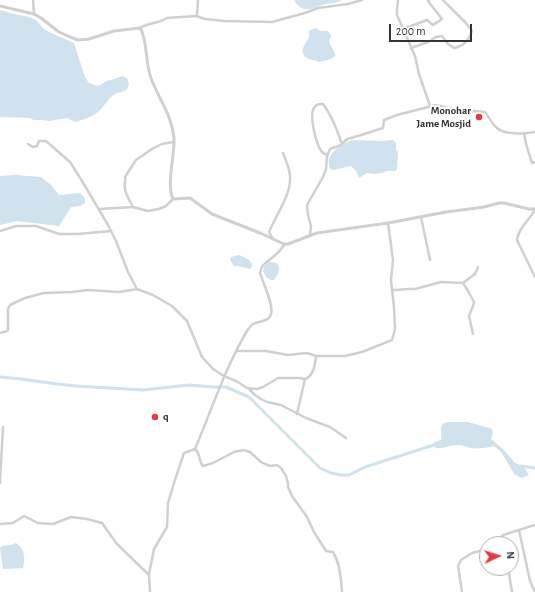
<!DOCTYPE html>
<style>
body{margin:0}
#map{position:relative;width:535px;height:592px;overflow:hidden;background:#fff;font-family:"Alegreya Sans",sans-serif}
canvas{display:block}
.north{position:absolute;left:479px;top:536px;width:40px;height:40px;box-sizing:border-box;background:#fff;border:1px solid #adadad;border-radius:50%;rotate:86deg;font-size:11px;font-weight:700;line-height:16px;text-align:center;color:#333}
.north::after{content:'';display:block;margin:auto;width:14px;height:18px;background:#e63946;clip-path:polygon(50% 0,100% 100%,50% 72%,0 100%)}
.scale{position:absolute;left:389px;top:24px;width:83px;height:18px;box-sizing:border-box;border:2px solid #333;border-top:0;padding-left:5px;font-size:12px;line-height:14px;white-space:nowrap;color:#333;-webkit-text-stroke:3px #fff;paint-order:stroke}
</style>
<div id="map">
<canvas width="535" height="592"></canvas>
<div class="north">N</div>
<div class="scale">200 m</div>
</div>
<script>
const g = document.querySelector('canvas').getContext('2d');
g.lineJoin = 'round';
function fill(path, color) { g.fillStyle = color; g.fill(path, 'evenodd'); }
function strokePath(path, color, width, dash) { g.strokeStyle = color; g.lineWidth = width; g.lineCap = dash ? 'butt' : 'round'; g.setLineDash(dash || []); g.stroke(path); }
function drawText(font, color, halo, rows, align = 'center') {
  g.font = font + ' "Alegreya Sans",sans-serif'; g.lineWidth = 4; g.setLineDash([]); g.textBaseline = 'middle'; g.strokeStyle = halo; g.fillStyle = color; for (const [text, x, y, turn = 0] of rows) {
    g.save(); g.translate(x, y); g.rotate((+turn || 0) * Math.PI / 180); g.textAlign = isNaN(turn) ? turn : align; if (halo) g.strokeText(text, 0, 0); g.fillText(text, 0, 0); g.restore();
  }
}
fill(new Path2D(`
 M294,0H342C337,3 332,3 326,4C312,8 303,15 294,0Z
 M0,10L14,14L29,17L36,20L42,27L47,31L74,43L85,77L89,83L97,86L100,85L107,81L117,78L122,76L127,78C128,81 130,84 128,87C126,93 120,91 115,94C108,98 104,107 98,112C92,117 83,120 75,122L67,118L49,121L42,120H34L29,118L0,117Z
 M316,28L320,31C326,32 327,28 331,36L329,42C331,47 335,51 335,56L331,59L319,62C315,60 310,60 307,58C297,51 307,43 309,37C309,34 309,32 310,30Z
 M352,140L383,141L393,140L396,143V150L398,152L397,170L395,171H387L382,173L374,174L367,173L359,178L356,171L351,166L334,170L330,169C329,165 328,162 329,159C331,150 345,143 352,140Z
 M16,175L41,177L51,185L59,195L80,193L85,198V203L80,206L71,207L59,226L17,221L0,225V176Z
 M239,255C245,257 257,263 250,269L238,266H234L230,260L231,257Z
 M270,262C283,261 280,273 274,280H271L266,277L263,271L264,266Z
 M448,422H468L492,429L493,433L491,439L505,451L515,463L523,466L529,475L522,478L515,475L501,452L494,446C487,448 478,449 471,448C467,447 463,445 458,445C450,445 443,449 436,448L433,445L435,442L441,440C443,431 437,424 448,422Z
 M16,543C25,548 25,559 23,568L3,569L0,548L2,546L11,545Z`), '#cfe2ee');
strokePath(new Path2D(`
 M0,377L21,379L57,384L76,386L143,390L189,385L213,387H226L249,397L320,468L331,473L341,475H349L365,467L437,444
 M521,466L535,468`), '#cfe2ee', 3);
strokePath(new Path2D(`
 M33,0L34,14
 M398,0L397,9V15L415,56L419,74L430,106
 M197,16L198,0
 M140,28C148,23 160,23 167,18L196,16L205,19L224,21L272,22L305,13L318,8L348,4L362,0
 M403,29L427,20L433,25L442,19L428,1L429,0
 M411,48L428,42L436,37L442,36L448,44L454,48C464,46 468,41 472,31L466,23L443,0
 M524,133L526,144L532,163L535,162
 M28,144L33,147L37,146L39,141H46L70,162L82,181L108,225L116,241L128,272L137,289L153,295L172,306L187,321L202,357L213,369L224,376L236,381L247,388L257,389L263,387L278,378H298L306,379C314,374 315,365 316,356H345L362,352L392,340L394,333L395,328L394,307L391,280L393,260L388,223
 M328,155C325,154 324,154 322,152C316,145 309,115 314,108C316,104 319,104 323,104C332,116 337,130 342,144
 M133,207C130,201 125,194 125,188C124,184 126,181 125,177L136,160L152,149L162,144L174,142
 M99,209L133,207L148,211L159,209L166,206L173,199
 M535,209C530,220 518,228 517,240L535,277
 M421,217L430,260
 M0,231L16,226H36L59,234H78L111,231
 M310,235L311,226L308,215L307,205L323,177L326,169L327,156L330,149L341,145L347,139L358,136L383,128L384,120L397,115L436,105L467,112L474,111L485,112C489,117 492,124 497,128C504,135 526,134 535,132
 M273,239L269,232C275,217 290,196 290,180C291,172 286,160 283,153
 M463,283L475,274L478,267
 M393,290H396L408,289H415L441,282L463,283L468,291L474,302L473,306L469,316L473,334
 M0,333L7,331L8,330V309L10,305L25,298L44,293L72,292L88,290L119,292L137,289
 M237,351H266L288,355L307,353L316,356
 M249,389L255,395L261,399L267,402L281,405L306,418L330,427L346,438
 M297,414L305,379
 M195,449C201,454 198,461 203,466L213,463L234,452L243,450L250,452L261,462L265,464L270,466L277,465L281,468L286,476L288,483V487L292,496L307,517L314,532L326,551L333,552C340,564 341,578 342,592
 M0,483L3,427
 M0,524L13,523L24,516L38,523L53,524L71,517L87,519L102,523L117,544L148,574
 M519,530L530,581L535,592
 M501,544V537L503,535L535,525
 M508,568L512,592
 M150,592L149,574L154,549L167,527L168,503L175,480L184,453L195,449C212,409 225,368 247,331C249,329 250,326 253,324C259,321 269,322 271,314C274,305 263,283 260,273C261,264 268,262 274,256C278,253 282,248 285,244
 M462,592L458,566L461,560L472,553L487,549`), '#d0d0d0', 2.5);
strokePath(new Path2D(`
 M0,6L34,14L41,18L59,32L70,37L78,40L89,39L114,31L140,28L141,29C148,45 145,62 151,78C158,98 172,115 174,138C175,154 166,185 173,199L190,198L212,214L260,233L284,244H288L317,233L388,223L446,212L484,207L499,203H504L529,209H535`), '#d0d0d0', 3);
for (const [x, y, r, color] of [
 [479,117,4,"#e63946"],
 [155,417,4,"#e63946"]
]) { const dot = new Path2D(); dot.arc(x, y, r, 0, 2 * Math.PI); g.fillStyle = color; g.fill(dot); strokePath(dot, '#fff', 1.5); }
drawText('bold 11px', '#333', '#fff', [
 ["Monohar",471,111],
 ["Jame Mosjid",471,124],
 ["q",163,417,"left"]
], 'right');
</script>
